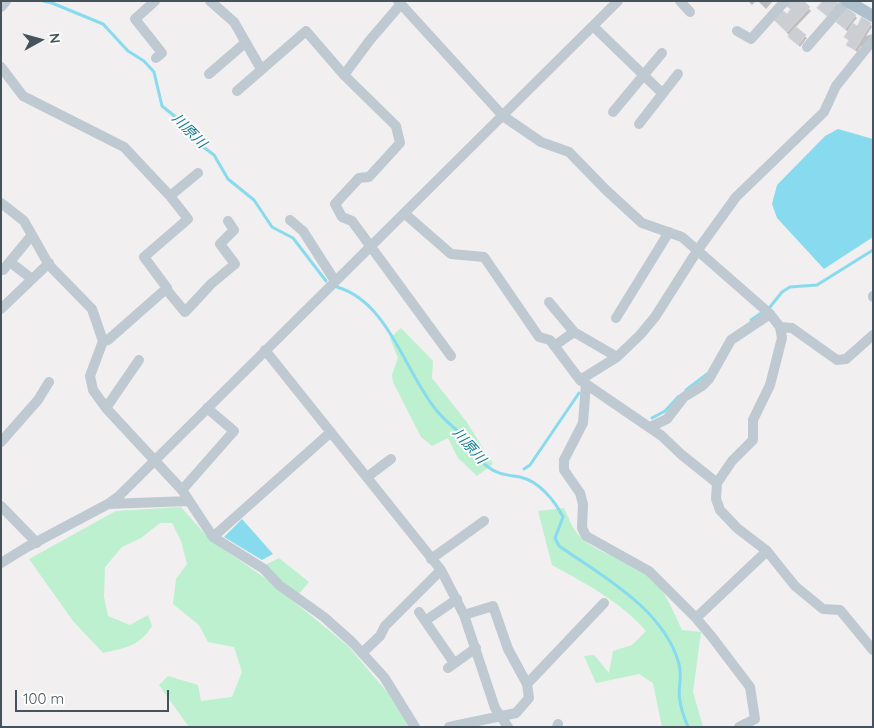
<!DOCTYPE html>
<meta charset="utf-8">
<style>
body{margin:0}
#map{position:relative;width:874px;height:728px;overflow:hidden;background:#f1efef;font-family:Quicksand,sans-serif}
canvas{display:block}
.frame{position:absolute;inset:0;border:2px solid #46535d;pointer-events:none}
.north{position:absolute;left:15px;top:15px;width:50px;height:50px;-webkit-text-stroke:4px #fff;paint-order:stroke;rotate:83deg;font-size:14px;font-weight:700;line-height:20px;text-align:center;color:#46535d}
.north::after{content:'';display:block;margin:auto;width:18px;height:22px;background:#46535d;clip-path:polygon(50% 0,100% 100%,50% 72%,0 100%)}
.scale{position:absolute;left:15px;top:690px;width:154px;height:22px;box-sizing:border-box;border:2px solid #46535d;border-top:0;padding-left:6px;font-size:15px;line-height:18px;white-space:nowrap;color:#46535d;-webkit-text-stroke:4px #fff;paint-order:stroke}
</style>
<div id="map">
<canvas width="874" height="728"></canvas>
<div class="frame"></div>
<div class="north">N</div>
<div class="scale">100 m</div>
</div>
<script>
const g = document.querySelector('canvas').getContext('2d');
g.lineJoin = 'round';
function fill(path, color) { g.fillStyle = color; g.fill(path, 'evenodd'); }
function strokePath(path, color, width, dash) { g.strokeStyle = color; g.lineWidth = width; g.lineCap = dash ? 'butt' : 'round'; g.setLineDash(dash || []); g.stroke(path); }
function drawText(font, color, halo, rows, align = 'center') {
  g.font = font + ' Quicksand,"Noto Sans JP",sans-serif'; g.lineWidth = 4; g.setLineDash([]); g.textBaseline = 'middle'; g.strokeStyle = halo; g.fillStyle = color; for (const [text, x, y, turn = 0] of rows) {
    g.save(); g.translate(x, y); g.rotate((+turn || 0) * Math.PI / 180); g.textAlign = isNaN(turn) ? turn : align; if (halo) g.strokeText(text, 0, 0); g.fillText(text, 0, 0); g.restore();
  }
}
fill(new Path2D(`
 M401,328L433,361L432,378L466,421L493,464L477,476L458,458L448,438L432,446L421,437L393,382L392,375L398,358L390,338Z
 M181,507L209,539L265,578L348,646L398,705L412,727H189L159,685L168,676L198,685L201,701L232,697L242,672L234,647L208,642L199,625L173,604L176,579L187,564L181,541L172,523H160L141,538L122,547L105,567L104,597L108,616L130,625L148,615L152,626C140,646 125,648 103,653L73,621L29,559L116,511Z
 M564,508C568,516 571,526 577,533C595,556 633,558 653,579C666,593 674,613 682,630L701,632L693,692L703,727H662L653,683L639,674L596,683L584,656L594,655L609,673L613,651L632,645L646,631C620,601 586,584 552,565L538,511Z
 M279,558L309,582L298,595L279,582L265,565Z`), '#bcf0cf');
fill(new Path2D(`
 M838,129L873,139V237L824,269L777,218L772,204L777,185L825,136Z
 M242,519L273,554L262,560L224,537Z`), '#88dbee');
fill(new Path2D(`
 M748,1H756L752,5Z
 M758,1H773L766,9Z
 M802,1L811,11L795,28L807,38L800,47L775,20L787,15L791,10L788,6Z
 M837,3L839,5L829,18L819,8Z
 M855,16L857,18L852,24L857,27L870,24L872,27L866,36L873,34V39L862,48L861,46L857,52L848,45L850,41L845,37L848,32L837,22Z`), '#0003');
strokePath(new Path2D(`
 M43,1L52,3L103,24L128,51L144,61L154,72L162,106L182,122L194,140L214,155L228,179L254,200L272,227L293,238L326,281
 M337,287C389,302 405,373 437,411C445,421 455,428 464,437C473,446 478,460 488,467C498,475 509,475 520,477C539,481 555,501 563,517L555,538L559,546C602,576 664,609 679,664C683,678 677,689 680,701C681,710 685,719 688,727
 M751,320L770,307L782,292L790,287L817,285L873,250
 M686,390L707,374
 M652,418L665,411L679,396
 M524,469L530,465L579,393`), '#88dbee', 3);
const building = new Path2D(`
 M790,1H804L810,7L787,32L773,19L782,10L787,14L791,9L786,6Z
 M823,1H838V2L827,16L817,8Z
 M847,8L856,15L845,29L836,22Z
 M862,17L871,23L855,50L846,45L849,40L844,37L853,23L857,26Z
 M796,27L806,35L798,45L788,37Z`);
fill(building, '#cbced3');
strokePath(building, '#d3d5da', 1);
strokePath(new Path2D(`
 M155,1L135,19L162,53L156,58
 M210,1L234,22L261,69
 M398,1L503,116L541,142L569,152L606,190L642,223L682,237L770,314L780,327L782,338L770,385L753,420V440L732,461L717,483
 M680,1L690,12
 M1,7L6,1
 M593,26L662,93
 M737,31L751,39L785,1
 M807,47L847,1
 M1,67L23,96L124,147L170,196L188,219L144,257L167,288L108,340L103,341
 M209,74L245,43
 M344,75L370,40L401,4
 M237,91L306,31L344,75L396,126L400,143L369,177L359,178L335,204L342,217L352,221L451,356
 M613,112L662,53
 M639,124L678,74
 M170,196L198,173
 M1,203L24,221L49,265L92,309L103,341L90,376L93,390L106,408L182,490L213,537L264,569L279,585L324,617L352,642L384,677L415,727
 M404,213L451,254L484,257L539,337L550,340L580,380L662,436L682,455L717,483L716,499L720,510L737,528L767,551L795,586L823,609L840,610L873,650
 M290,220L303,231L335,281
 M10,262L32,279
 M3,270L32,235
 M166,289L185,312L211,284L235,264L220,244L234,230L228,221
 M873,296V297
 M549,302L574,332L617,357
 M1,309L49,263
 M616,318L669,232
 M780,327L792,328L837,360L846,359L873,335
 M554,346L574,332
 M265,350L441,570L464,615L495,708L508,727
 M580,380L617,357L640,335L655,317L697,251L736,197L824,112L836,86L873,40
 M586,384L583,423L564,460V470L580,493L583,504L582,528L586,536L649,571L696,618L712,637L750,687L755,719L739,727
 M106,408L139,360
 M650,427L667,419L684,397L702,386L709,379L731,340L770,314
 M1,442L38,400L49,382
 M367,477L391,459
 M182,490L234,431L207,408
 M108,504L189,501
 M1,506L37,543
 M213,537L331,432
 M431,559L484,521
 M1,563L27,547L108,504L119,496L618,1
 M419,612L454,663
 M696,618L767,551
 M425,621L457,599
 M362,653L380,636L385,626L441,570
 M448,668L476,648
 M527,684L604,603
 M449,727L516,713L529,698L527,684L508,649L493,606L464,615
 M557,727L558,724`), '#bfc9d1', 10);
strokePath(new Path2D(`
 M847,1L873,16`), '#aebfce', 12);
drawText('italic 14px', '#0a7b95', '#fff', [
 ["川原川",189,131,45],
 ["川原川",469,446,49]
]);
</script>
